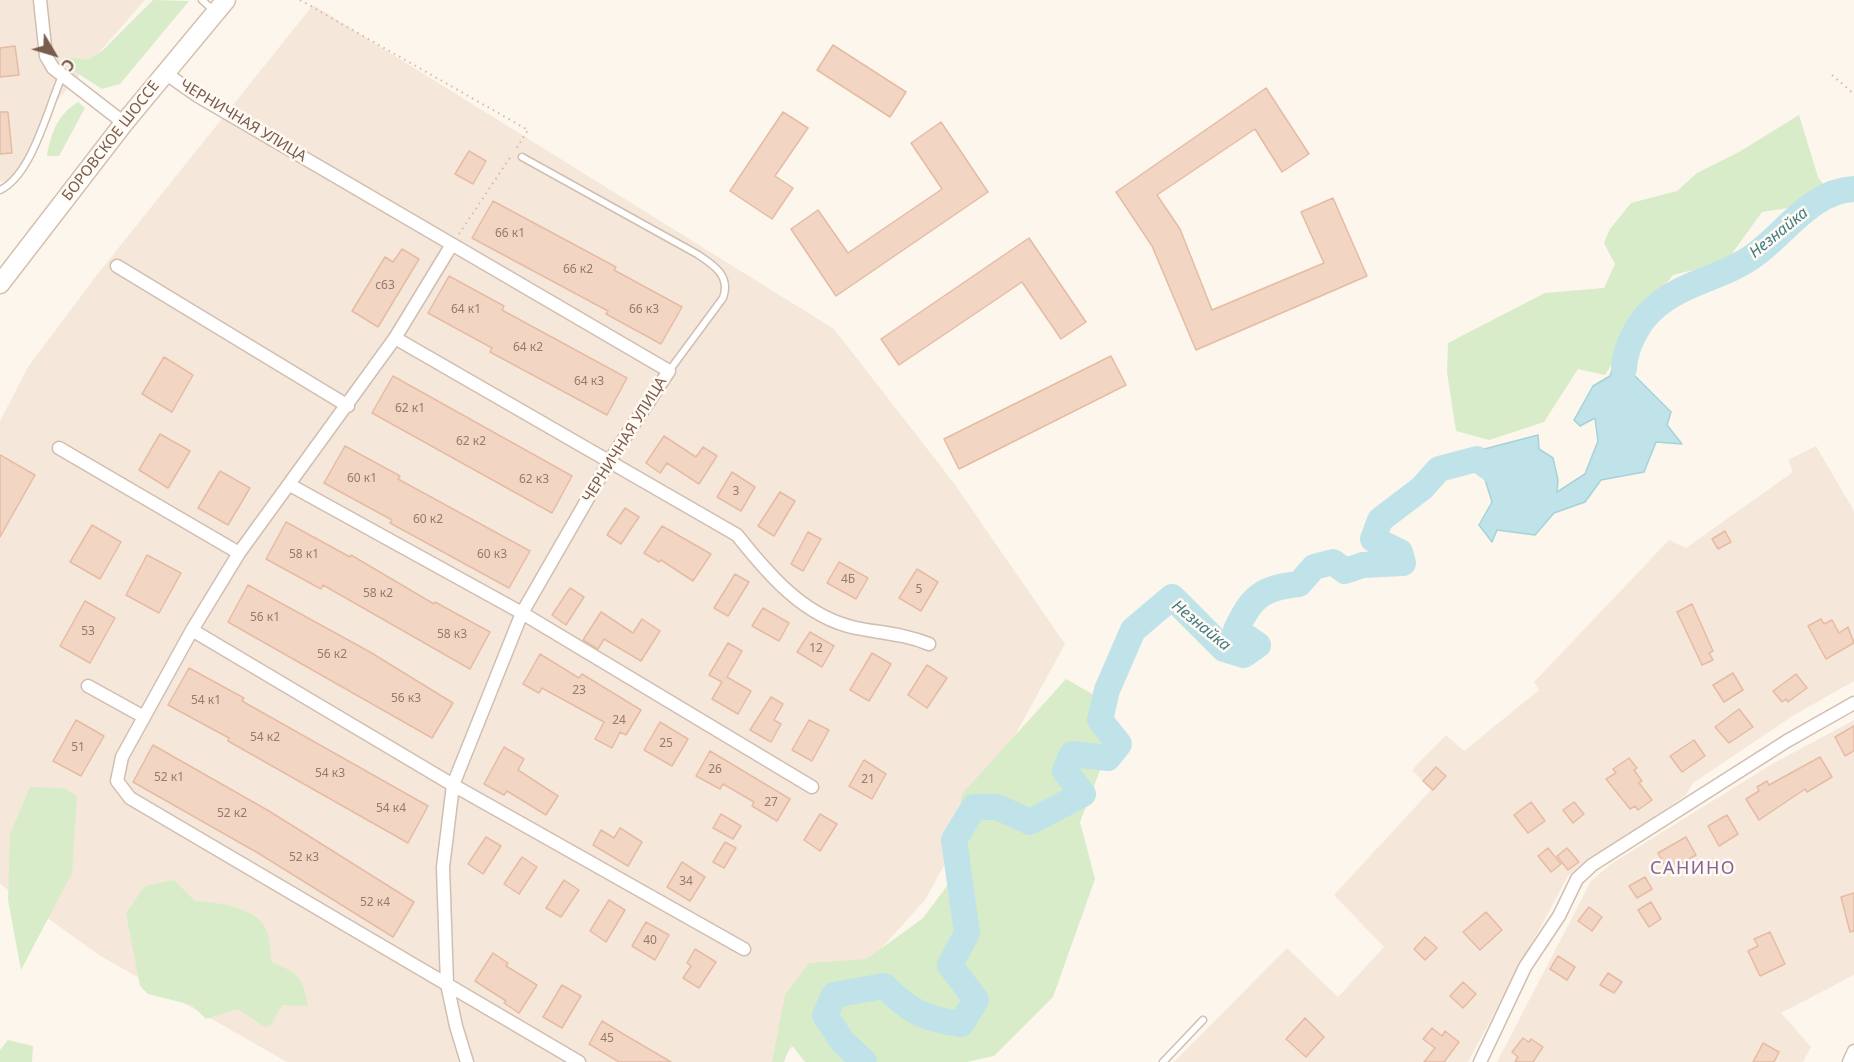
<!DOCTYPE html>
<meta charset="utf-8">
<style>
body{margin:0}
#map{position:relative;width:1854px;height:1062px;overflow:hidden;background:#fdf6ec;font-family:"Noto Sans",sans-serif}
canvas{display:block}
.north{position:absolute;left:24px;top:24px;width:60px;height:60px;-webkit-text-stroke:4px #fffaf3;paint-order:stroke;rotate:128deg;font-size:16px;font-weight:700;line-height:24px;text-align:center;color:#7a5c4d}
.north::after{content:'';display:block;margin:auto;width:21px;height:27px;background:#7a5c4d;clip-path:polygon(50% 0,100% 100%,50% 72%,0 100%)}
</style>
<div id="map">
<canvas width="1854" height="1062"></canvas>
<div class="north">С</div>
</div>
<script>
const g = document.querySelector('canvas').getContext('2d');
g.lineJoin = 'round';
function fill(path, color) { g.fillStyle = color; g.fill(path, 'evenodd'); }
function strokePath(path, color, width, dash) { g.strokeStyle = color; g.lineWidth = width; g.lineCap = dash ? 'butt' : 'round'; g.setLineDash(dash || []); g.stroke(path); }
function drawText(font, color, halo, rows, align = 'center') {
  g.font = font + ' "Noto Sans",sans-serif'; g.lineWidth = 5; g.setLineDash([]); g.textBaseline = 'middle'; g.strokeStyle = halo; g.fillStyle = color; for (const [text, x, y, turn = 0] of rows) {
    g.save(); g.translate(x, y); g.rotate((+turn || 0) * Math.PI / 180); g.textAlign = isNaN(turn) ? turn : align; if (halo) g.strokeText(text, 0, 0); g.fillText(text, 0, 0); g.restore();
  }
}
fill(new Path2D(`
 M0,0H145L47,112L21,178L0,182Z
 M313,5L834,329L953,482L1065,644L925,900L779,1062H287L99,955L0,884V421L28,367L96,276Z
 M1816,446L1854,511V681L1791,717L1693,783L1686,795L1568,876L1468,1062H1174L1287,948L1338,997L1384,947L1334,895L1431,790L1412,770L1446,735L1464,751L1539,690L1534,682L1669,540L1686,548L1793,472L1788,460Z
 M1854,720V975L1781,1013L1811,1047L1803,1062H1497L1591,881L1611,864L1772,764Z`), '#f5e8da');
fill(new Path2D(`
 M153,0L189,1L120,84L102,89L66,66L65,57L88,60L102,51Z
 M78,102L85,108L59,156H47C51,133 57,115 78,102Z
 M1799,115L1818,177L1826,188L1795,207L1762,212L1726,262L1673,275L1649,305L1605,375L1578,369L1544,422L1489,440L1456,431L1447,372L1448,343L1545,293L1604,288L1615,264L1604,243L1610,229L1631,203L1677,191L1697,173L1739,152Z
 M1066,679L1115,707L1099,773L1080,822L1095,879L1053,997L994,1056L967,1062H805L791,1044L784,1062H772L785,995L809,963L867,959L923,918L950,882L962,794Z
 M30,787L64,788L77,796L72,873L21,970L8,900L10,834Z
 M174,880L195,901C216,902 256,907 266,929C270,939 270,952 272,962C299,974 303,976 308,1006L282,1005L271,1025L265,1027L238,1009L206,1019L192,1005L148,994L140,986L126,913L145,886Z
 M8,1040L33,1046L32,1062H0V1050Z`), '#d8ecc9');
const water = new Path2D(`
 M1630,335L1639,339L1632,373L1671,412L1667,425L1682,444L1656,442L1644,472L1601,480L1585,502L1554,513L1535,535L1497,530L1492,542L1479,525L1492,502L1483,473L1468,461L1469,453L1538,435L1539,449L1553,458L1558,480L1557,492L1585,474L1598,441L1595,418L1580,426L1574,420L1593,386L1610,376L1615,360Z`);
fill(water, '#bfe3e8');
strokePath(water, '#a5d3da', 1.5);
strokePath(new Path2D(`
 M1624,368C1625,349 1637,324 1651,311C1682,281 1723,279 1756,254C1787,231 1812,191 1854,189
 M864,1062L842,1041L825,1015L834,995L884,986C911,1012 924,1019 961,1024L976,1000L950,965L967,933L954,840L974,807H997L1030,822L1083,794L1065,771L1072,754L1108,758L1119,744L1100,720L1107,690L1133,630L1172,597L1224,649L1244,655L1258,645L1236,630C1252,596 1262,588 1299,584L1314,567L1333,562L1345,571L1363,565L1403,563L1400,552L1373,539L1380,520L1422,488L1439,469L1477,459L1498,474`), '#bfe3e8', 26);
const building = new Path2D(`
 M833,45L906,92L890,117L817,70Z
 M15,46L19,75L0,77V48Z
 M1266,88L1309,154L1282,172L1255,129L1157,195L1180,229L1212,310L1324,263L1301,212L1333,198L1367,276L1196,350L1152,246L1116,192Z
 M0,112H8L12,153L0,154Z
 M783,112L808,128L775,176L793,188L772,219L730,191Z
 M941,122L988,192L836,296L791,229L818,210L848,253L942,189L911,143Z
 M469,151L486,161L473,184L455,174Z
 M493,201L616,267L614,270L682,307L661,344L606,314L608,311L472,238Z
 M1029,238L1086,322L1061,339L1022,282L899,365L881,339Z
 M402,249L419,259L378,327L352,311L385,257L393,262Z
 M449,276L504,306L502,310L627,378L607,415L490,352L492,348L428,313Z
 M1111,356L1126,385L959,469L944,439Z
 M164,357L193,375L172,412L142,394Z
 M393,376L572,476L552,513L372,413Z
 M160,434L190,451L168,488L139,470Z
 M664,436L696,457L703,447L717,456L699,484L667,463L660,473L646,463Z
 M345,446L400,476L398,479L530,551L509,588L390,523L392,520L324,483Z
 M0,455L35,475L0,537Z
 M220,471L250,488L228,525L198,508Z
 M732,472L755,487L741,511L717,497Z
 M780,492L795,501L774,536L758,526Z
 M625,508L639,517L621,544L607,535Z
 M286,522L350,557L351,555L434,604L435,602L490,632L470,669L323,585L321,589L266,559Z
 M92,525L121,542L100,579L70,562Z
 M662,526L711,554L693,581L661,560L659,562L644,553Z
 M1725,531L1731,542L1718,549L1712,539Z
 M808,532L821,539L803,571L791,564Z
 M147,555L181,573L159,613L126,595Z
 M839,562L868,578L856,599L827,583Z
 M917,569L938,582L921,611L899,598Z
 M735,574L749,582L728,616L714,608Z
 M248,585L370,652L453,703L432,738L228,622Z
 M570,588L584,597L566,625L552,615Z
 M85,601L115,618L90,663L60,646Z
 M1692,604L1713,651L1709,653L1713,660L1702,665L1677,612Z
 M763,608L789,623L779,641L752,626Z
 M601,612L633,633L642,619L660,631L641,661L604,639L598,649L583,640Z
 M1821,619L1824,624L1832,620L1839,633L1848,627L1854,643L1826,659L1808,626Z
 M810,632L834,646L822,667L797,652Z
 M728,643L742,651L727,677L751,691L738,714L712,699L722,682L709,675Z
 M872,653L891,664L869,701L850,690Z
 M540,654L579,678L582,674L641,710L626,735L620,732L612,748L595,739L604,722L542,688L539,693L523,684Z
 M927,665L947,678L927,708L908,695Z
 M189,668L244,698L242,701L428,806L408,843L228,741L229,738L168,705Z
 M1733,673L1743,690L1724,702L1713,685Z
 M1796,674L1807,688L1788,702L1786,699L1782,702L1773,691Z
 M771,697L783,704L774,720L781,724L771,742L750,730Z
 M1739,709L1753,727L1729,743L1715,727Z
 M76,720L104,736L81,776L53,761Z
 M809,720L829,730L812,761L792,750Z
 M660,722L688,739L672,766L644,750Z
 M1854,726V751L1845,756L1835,737Z
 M1694,740L1705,756L1682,772L1670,756Z
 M153,745L269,811L414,902L393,937L258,853L133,782Z
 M504,747L524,759L518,770L558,796L546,815L507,791L504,795L484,784Z
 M710,751L790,799L777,821L752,806L754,802L723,784L720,789L696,776Z
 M1820,757L1832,777L1807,792L1805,789L1759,820L1746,799L1759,791L1757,787L1767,781L1769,785Z
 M1629,758L1637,768L1634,770L1642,781L1639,783L1652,800L1638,810L1635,806L1630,809L1606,779L1616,773L1613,769Z
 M864,760L886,774L872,799L849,786Z
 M1436,767L1446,776L1433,790L1423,781Z
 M1531,802L1545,821L1528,833L1514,815Z
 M1574,802L1584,814L1573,823L1563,810Z
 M721,814L741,826L733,839L713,828Z
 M820,814L837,824L820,851L804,840Z
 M1727,815L1738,834L1719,846L1708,826Z
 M620,828L642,842L628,866L593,845L601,830L614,838Z
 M486,837L501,846L483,874L468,864Z
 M1686,837L1696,855L1668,871L1658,853Z
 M725,842L736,848L724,868L713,862Z
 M1548,848L1561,864L1551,872L1538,856Z
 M1567,848L1579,862L1568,870L1557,856Z
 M522,857L537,867L519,894L504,884Z
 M682,862L705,877L690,901L667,887Z
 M1645,877L1652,889L1637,898L1629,886Z
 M564,880L579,890L561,917L546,908Z
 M1854,893V931L1850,932L1841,897Z
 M609,900L625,910L606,942L590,931Z
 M1651,902L1661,919L1649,927L1638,910Z
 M1589,907L1602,917L1592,931L1578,921Z
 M1486,912L1502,930L1480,950L1463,932Z
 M646,922L669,935L655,960L632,946Z
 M1770,932L1785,964L1760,976L1748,951L1758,946L1754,939Z
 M1425,937L1437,948L1425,960L1414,949Z
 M695,949L716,962L699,988L683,978L691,966L687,963Z
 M493,953L508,963L506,966L537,985L519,1013L504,1003L506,1001L475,981Z
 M1558,956L1575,967L1567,980L1550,969Z
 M1608,973L1622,982L1614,993L1600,985Z
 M1463,982L1476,994L1463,1008L1450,996Z
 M562,985L581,996L562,1028L543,1017Z
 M1305,1018L1324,1037L1306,1057L1286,1039Z
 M602,1021L625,1035L671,1062H619L589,1044Z
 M1432,1028L1442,1036L1445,1031L1459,1042L1444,1062H1424L1435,1048L1423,1039Z
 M1523,1038L1529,1042L1531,1039L1543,1047L1533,1062H1515L1518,1057L1512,1052Z
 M1763,1043L1779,1052L1774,1062H1753Z`);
fill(building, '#f3d5c3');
strokePath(building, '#e6bba3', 1.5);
const lane = new Path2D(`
 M202,0L213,10
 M522,157L697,254C714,265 731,276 723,298L669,371
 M0,190C32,175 48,108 62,76
 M1163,1062L1203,1020`);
const street = new Path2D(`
 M40,0L46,56L53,68L124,123
 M165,73L198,96L669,371L610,460L522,613L453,785L443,867L447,984L456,1026L467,1062
 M451,246L395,338L239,553L192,630L122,757L117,781L130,798L579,1062
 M117,266L348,406
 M395,338L737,535C768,574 804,617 856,628C881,633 905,634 929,644
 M59,448L239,553
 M290,485L522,613L812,787
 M192,630L453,785L744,949
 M88,686L144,717
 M1480,1062L1525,967L1559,916L1577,879L1592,865L1787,741L1854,703
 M1849,1062L1854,1051`);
const secondary = new Path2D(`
 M0,284L124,123L226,0`);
strokePath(lane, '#d1beb0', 9);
strokePath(street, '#d1beb0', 15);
strokePath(secondary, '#d6c0b0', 21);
strokePath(new Path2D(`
 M300,0L528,130L516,149
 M1832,75L1854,94
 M459,234L511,156`), '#d9b8a5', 2, [1.5, 4.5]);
strokePath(lane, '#fff', 6);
strokePath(street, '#fff', 12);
strokePath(secondary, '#fff', 18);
drawText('12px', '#987a6a', null, [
 ["66 к1",510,234],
 ["66 к2",578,270],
 ["с63",385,286],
 ["64 к1",466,310],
 ["66 к3",644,310],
 ["64 к2",528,348],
 ["64 к3",589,382],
 ["62 к1",410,409],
 ["62 к2",471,442],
 ["60 к1",362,479],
 ["62 к3",534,480],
 ["3",736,492],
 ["60 к2",428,520],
 ["58 к1",304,555],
 ["60 к3",492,555],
 ["4Б",848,580],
 ["5",919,590],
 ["58 к2",378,594],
 ["56 к1",265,618],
 ["53",88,632],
 ["58 к3",452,635],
 ["12",816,649],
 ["56 к2",332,655],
 ["23",579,691],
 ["56 к3",406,699],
 ["54 к1",206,701],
 ["24",619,721],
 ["54 к2",265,738],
 ["25",666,744],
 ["51",78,748],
 ["26",715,770],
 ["54 к3",330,774],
 ["52 к1",169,778],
 ["21",868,780],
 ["27",771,803],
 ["54 к4",391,809],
 ["52 к2",232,814],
 ["52 к3",304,858],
 ["34",686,882],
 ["52 к4",375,903],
 ["40",650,941],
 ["45",607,1039]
]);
drawText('15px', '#7a5c4d', '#fffaf3', [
 ["ЧЕРНИЧНАЯ УЛИЦА",243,121,31],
 ["БОРОВСКОЕ ШОССЕ",111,141,-52],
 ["ЧЕРНИЧНАЯ УЛИЦА",625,440,-58]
]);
drawText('italic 16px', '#437c86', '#fffaf3', [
 ["Незнайка",1779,233,-39],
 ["Незнайка",1201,626,39]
]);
g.letterSpacing = '1.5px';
drawText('18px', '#846695', '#fffaf3', [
 ["САНИНО",1693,869]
]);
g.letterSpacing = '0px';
</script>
